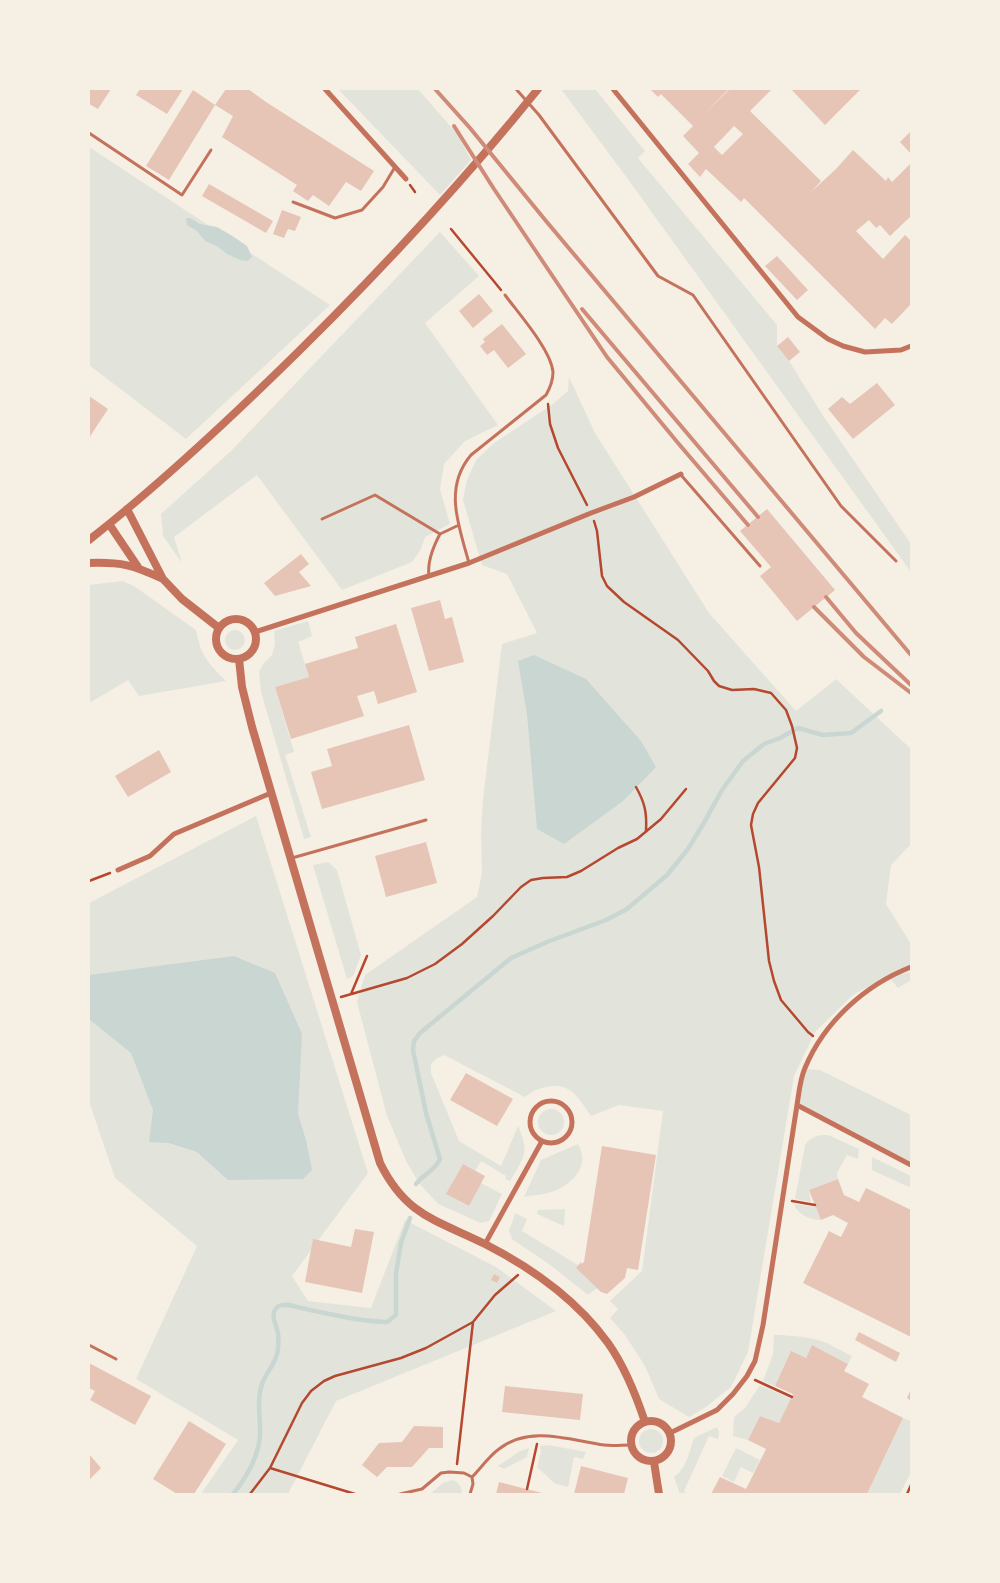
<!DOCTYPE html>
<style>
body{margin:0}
#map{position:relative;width:1000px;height:1583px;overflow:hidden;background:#f6efe4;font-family:Manrope,sans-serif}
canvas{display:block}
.frame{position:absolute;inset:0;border:90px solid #f6efe4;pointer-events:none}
</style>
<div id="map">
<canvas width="1000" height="1583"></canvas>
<div class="frame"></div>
</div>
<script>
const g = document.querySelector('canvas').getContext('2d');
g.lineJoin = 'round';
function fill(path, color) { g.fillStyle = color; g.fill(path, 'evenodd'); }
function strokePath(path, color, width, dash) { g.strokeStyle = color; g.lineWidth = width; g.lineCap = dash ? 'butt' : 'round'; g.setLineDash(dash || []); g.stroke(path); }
fill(new Path2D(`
 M338,89H418L458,135L471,160L440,195Z
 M561,89H595L645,151L638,158L777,325V346L789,361L822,414L911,544V572L630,182Z
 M89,147L330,305L186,439L89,365Z
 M440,232L479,276L425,323L498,425L465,441L444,464L440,489L450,524L425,537L420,551L412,562L342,590L257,475L174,537L182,563L163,536L161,514L231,451Z
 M569,377L595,433L709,613L796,711L836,679L911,749V844L891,865L886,904L911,944V967L894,975L911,972V980L898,988L889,977L854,994L815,1032L794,1076L748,1352L731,1387L706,1407L689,1417L659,1399L645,1366L625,1335L610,1318L618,1309L610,1301L642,1271L663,1111L619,1105L591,1116C586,1109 578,1096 571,1091C557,1081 536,1088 525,1097L444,1055L437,1058L431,1064V1073L459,1141L501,1166L518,1126C530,1154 524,1157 510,1181L505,1179L506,1176L481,1161L475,1171L463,1164L447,1194L468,1206L481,1183L502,1194L489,1221L481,1223L438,1204L419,1183L407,1163L387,1116L357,1002L365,975L477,897L482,873L481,832L483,799L502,644L537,633L507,574L482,565L463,500L467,480L476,460L494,443L553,404L568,391Z
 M123,581L134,586L196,630C201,656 208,663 226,681L139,696L128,680L89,703V585Z
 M308,621L312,636L298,642L309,677L275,687L294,752L285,755L311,837L304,839L261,692L259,672L263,664L272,655L275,644L274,631Z
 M225 640a10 10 0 1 1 20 0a10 10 0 1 1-20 0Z
 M256,816L368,1173L292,1276L308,1301L371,1308L405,1220L496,1267L556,1311L336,1401L288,1494H201L238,1440L136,1379L197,1246L115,1178L89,1101V903Z
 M328,862L337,870L361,955L353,976L347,979L313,865Z
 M804,1069L820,1070L911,1115V1162L797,1105Z
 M538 1122a13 13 0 1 1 26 0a13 13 0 1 1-26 0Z
 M828,1135L859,1149L858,1159L847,1155L837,1173L838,1179L809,1190L811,1202L795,1199L805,1145C811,1136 818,1135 828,1135Z
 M578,1144C589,1164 577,1179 559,1189C550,1194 535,1195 524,1197L541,1160Z
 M872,1157L911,1176V1188L872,1170Z
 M794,1204L816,1207L821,1220C810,1220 798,1215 794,1204Z
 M565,1209L564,1226L537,1214L538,1210Z
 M515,1213L527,1219L522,1231L578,1265L577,1268L597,1288L588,1295L553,1267L512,1239L509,1230L512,1223Z
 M774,1335C790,1335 812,1337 827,1343C835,1347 843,1352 852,1356L848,1364L812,1345L806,1358L791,1352L775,1386L763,1381L773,1354Z
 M760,1385L791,1399L779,1423L760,1416L748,1440L733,1436L734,1417L745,1408Z
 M903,1418L911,1421V1474H910L900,1494H867Z
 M717,1427L719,1432L718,1439L709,1436L684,1491L688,1494H679V1491L674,1477C687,1468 689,1452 694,1438Z
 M639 1441a12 12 0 1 1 24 0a12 12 0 1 1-24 0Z
 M548,1445L586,1452L583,1459L574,1457L568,1487L554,1483L537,1467L541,1451L540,1446Z
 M529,1448L527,1457L504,1469L498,1466L520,1451Z
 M736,1448L760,1460L753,1473L741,1467L734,1482L722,1476Z
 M452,1480C459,1482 462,1487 462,1494H430L443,1483Z`), '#e2e4dc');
fill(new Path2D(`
 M186,218H190L200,224L217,227L234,237L247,246L252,257L247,261L240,260L227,254L217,246L205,241L197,231L187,225Z
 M534,655L586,679L641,741L656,767L623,801L564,844L537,829L527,714L518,661Z
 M234,956L275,973L302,1034L298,1114L306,1140L312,1170L303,1179L228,1180L197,1152L169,1143L149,1142L153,1110L131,1053L89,1019V975Z`), '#c9d6d2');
strokePath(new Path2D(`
 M416,1184C425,1172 433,1173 440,1159L426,1113L413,1050L414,1041L420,1033L511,958L547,942L606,920L627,909L667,875L688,849L705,821L722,790L743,761L764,744L780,738L798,728L823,735L851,733L881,711
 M233,1494C246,1478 258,1458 260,1436C261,1418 256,1401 262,1384C266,1372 277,1363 278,1349C278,1345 279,1339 278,1334C277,1325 268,1312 279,1306C285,1303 294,1306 301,1308C330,1314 357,1321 387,1322L396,1315V1274L401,1243L410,1218`), '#c9d6d2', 4.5);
fill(new Path2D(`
 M89,89H111L98,109L89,104Z
 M140,89H183L167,114L136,95Z
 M226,89H248L266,102L374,171L361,191L346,182L329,206L313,195L308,201L293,191L297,185L222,137L233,116L215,105Z
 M650,89H729L704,114L730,89H772L750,111L821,181L811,192L836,169L853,150L886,181L888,177L892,182L911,163V216L890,236L880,225L876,228L869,220L856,231L883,259L905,235L911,241V304L892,324L885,318L875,329L744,198L741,202L706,169L700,177L688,164L699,153L683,136L693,126L661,94L658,97ZM734,126L743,134L722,155L714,147Z
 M791,89H861L825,125Z
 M193,90L215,105L169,180L146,166Z
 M911,131V154L900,142Z
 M209,184L273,221L266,233L202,196Z
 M282,210L301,217L295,231L288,229L284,238L273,234Z
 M777,256L808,290L797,300L765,266Z
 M479,294L493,311L473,328L459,311Z
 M502,324L526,354L508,368L494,350L487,355L480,346L485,342L483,339Z
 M788,337L800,352L789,361L777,346Z
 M877,383L895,405L853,439L828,409L842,397L850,404Z
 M89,396L108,409L89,438Z
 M767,509L835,590L797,621L760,576L771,567L740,531Z
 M301,554L309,564L299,572L311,586L275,596L264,583Z
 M440,600L445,619L452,617L464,662L429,671L411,608Z
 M396,624L417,692L378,704L374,691L357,696L364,716L291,739L275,687L309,677L305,664L358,648L355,637Z
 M409,725L425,780L322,809L311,772L332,766L327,749Z
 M159,750L171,772L128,797L115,776Z
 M426,842L437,883L386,897L375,856Z
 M466,1073L513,1099L497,1126L450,1100Z
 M602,1146L656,1155L638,1270L627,1268L625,1278L607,1294L601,1292L576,1268L581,1262L582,1264L584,1262Z
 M463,1164L485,1176L469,1206L446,1194Z
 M838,1179L844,1195L859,1202L866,1188L911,1210V1337L803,1283L829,1231L841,1237L848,1223L833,1215L821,1220L809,1190Z
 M355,1229L374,1232L362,1293L305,1282L313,1239L351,1247Z
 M494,1274L500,1277L497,1283L491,1280Z
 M859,1332L900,1353L896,1362L855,1340Z
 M812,1345L848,1364L844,1371L869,1384L862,1397L903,1418L867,1494H711L720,1477L746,1489L766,1449L748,1440L760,1416L779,1423L793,1394L775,1386L791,1351L806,1358Z
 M89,1363L151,1396L135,1425L90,1400L95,1391L89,1388Z
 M505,1386L583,1394L580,1420L502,1412Z
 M911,1389V1401L907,1398Z
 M189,1421L226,1444L194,1494H177L153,1479Z
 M414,1426L443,1427V1448H429L412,1467H387L377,1477L362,1465L379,1443L402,1442Z
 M89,1454L101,1468L89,1480Z
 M581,1466L628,1478L624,1494H574Z
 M499,1482L546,1494H496Z`), '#e6c5b7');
strokePath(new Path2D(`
 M410,185L415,192
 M451,229L501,290
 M548,404L550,424L558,448L587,505
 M594,521L597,531L602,576L607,586L624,602L678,640L708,671L714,681L719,686L732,690L754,689L771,693L786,710L792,726L797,748L795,758L758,803L753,814L751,825L759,867L769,961L774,981L781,1000L808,1032L813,1036
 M636,787C645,803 647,813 646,831
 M89,881L110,873
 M351,994L367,956
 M341,997L407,978L435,964L462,944L493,916L521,887L531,880L543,878L567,877L581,871L618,848L637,839L661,819L686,789
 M792,1201L815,1205
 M755,1380L792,1397
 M457,1464L473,1322
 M270,1468L355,1494
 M527,1489L537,1444
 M250,1494L270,1468L302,1403L311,1391L324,1381L335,1376L401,1358L426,1348L473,1322L495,1295L518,1275
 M907,1494L911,1485`), '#b5482f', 2.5);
strokePath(new Path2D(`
 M516,89L539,115L658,276L693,295L841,506L896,561
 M89,133L182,195L211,150
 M293,202L335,218L362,210L383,187L395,167
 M681,475L760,566
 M322,519L375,495L440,534L459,525
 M469,563C459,526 443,488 471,455L546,395C550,388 553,381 553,372C551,350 519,314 505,295
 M429,576C427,561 433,547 440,534
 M292,858L426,820
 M89,1345L116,1359
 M472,1477C481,1468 489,1456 499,1449C530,1425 569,1440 604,1445C612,1446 622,1445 631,1445
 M400,1494L422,1489L441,1473L449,1472L464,1473L472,1477
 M470,1494L473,1484L472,1477`), '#c5725c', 3);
strokePath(new Path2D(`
 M325,89L406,179
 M613,89L798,317L828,339L843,346L865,352L901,350L911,346
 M255,632L469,563L591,513L634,497L681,474
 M118,870L150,856L174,834L271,793
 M530 1122a21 21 0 1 1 42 0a21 21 0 1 1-42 0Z
 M797,1105L911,1165
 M485,1244L542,1141
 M670,1433L717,1410L733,1394L747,1376L755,1361L763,1325L797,1105C799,1093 800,1079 805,1068C824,1022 865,985 911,967`), '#c5725c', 5);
strokePath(new Path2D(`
 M127,509L163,579L182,599L219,628
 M109,524L138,567
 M89,540C163,482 232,417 299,351C383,268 464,181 538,89
 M89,563C122,562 133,565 163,579
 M216 639a20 20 0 1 1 40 0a20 20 0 1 1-40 0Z
 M239,659L242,687L252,727L380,1163C406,1216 437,1220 485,1244C532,1268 577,1300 608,1343C625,1367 636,1395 645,1422
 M631 1441a20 20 0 1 1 40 0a20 20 0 1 1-40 0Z
 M654,1462L659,1494`), '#c5725c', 8);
strokePath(new Path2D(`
 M435,89L470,128L546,221L911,655
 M454,126L494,189L607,357L678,443L748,525
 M582,309L758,517
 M826,597L856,633L911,685
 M814,607L864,657L911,693`), '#cf8b77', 4);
</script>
